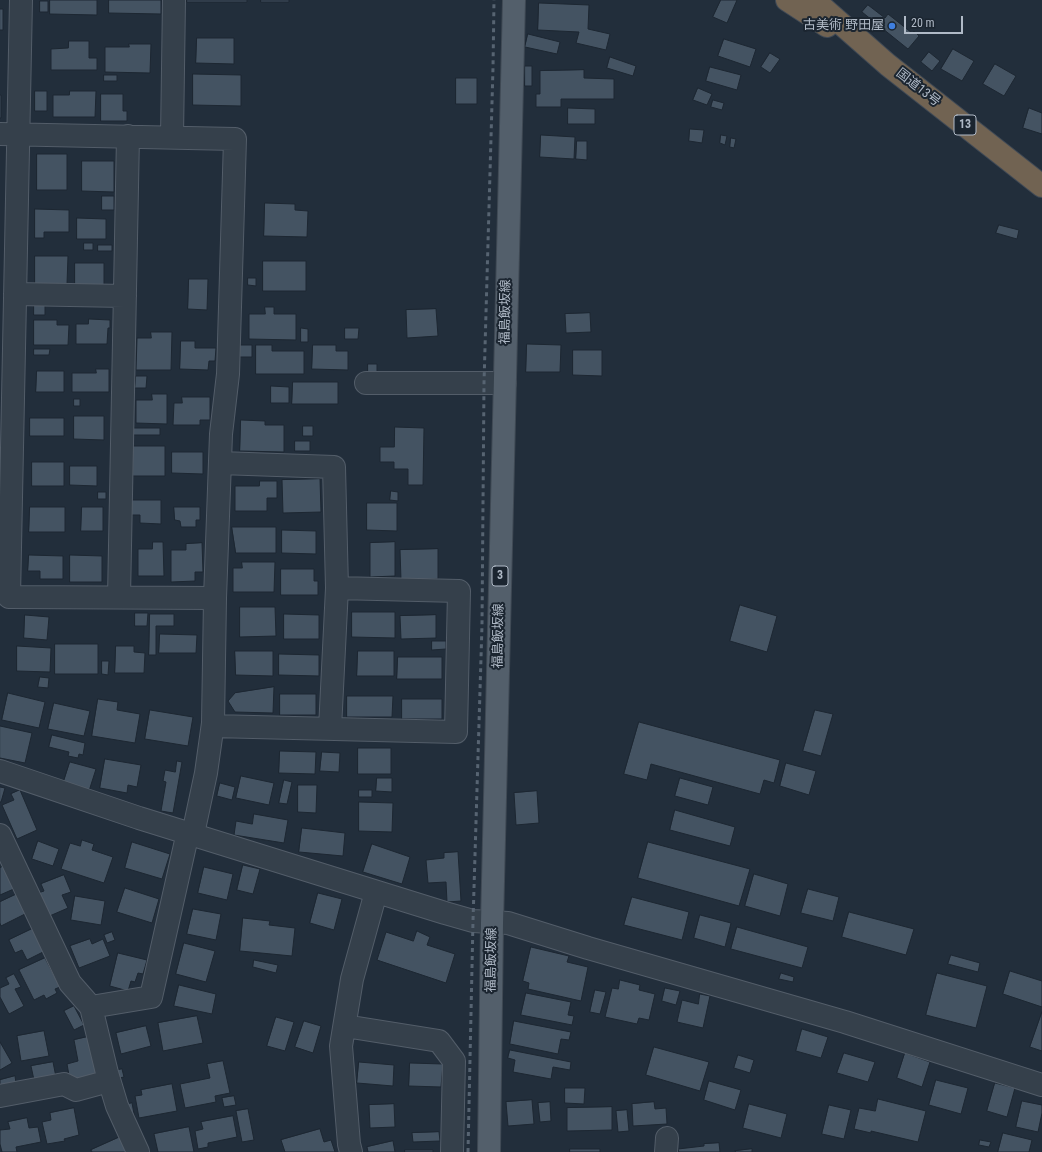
<!DOCTYPE html>
<meta charset="utf-8">
<style>
body{margin:0}
#map{position:relative;width:1042px;height:1152px;overflow:hidden;background:#222e3b;font-family:"Roboto Condensed",sans-serif}
canvas{display:block}
.scale{position:absolute;left:904px;top:16px;width:59px;height:18px;box-sizing:border-box;border:2px solid #b0bac7;border-top:0;padding-left:5px;font-size:12px;line-height:14px;white-space:nowrap;color:#b0bac7;-webkit-text-stroke:3px #1b2530;paint-order:stroke}
</style>
<div id="map">
<canvas width="1042" height="1152"></canvas>
<div class="scale">20 m</div>
</div>
<script>
const g = document.querySelector('canvas').getContext('2d');
g.lineJoin = 'round';
function fill(path, color) { g.fillStyle = color; g.fill(path, 'evenodd'); }
function strokePath(path, color, width, dash) { g.strokeStyle = color; g.lineWidth = width; g.lineCap = dash ? 'butt' : 'round'; g.setLineDash(dash || []); g.stroke(path); }
function drawText(font, color, halo, rows, align = 'center') {
  g.font = font + ' "Roboto Condensed","Noto Sans JP",sans-serif'; g.lineWidth = 4; g.setLineDash([]); g.textBaseline = 'middle'; g.strokeStyle = halo; g.fillStyle = color; for (const [text, x, y, turn = 0] of rows) {
    g.save(); g.translate(x, y); g.rotate((+turn || 0) * Math.PI / 180); g.textAlign = isNaN(turn) ? turn : align; if (halo) g.strokeText(text, 0, 0); g.fillText(text, 0, 0); g.restore();
  }
}
const building = new Path2D(`
 M50,0H97V15L50,14Z
 M109,0H161V14L109,13Z
 M187,0H247V2H187Z
 M261,0H289V2H261Z
 M721,0H737L727,23L713,17Z
 M40,1H48V12H40Z
 M539,3L589,5L588,29L610,34L606,50L576,43L579,32L538,30Z
 M868,5L885,18L888,14L912,33L914,31L919,36L908,49L862,12Z
 M0,9H3V30H0Z
 M528,34L560,42L557,54L525,47Z
 M197,38H234V64L196,63Z
 M724,39L756,49L750,67L718,56Z
 M69,41H89V58H97V70H51V49L68,48Z
 M129,44H151L150,73L105,72V47H129Z
 M953,49L974,61L962,81L941,69Z
 M929,52L940,61L932,71L921,62Z
 M770,53L780,59L770,73L761,67Z
 M610,57L636,66L633,76L607,68Z
 M995,64L1016,76L1004,96L983,84Z
 M525,66H532V86H525Z
 M710,67L741,75L737,90L706,81Z
 M584,70V78L614,79V99H561V107H536V94H540V71Z
 M193,74L241,75V106L193,105Z
 M104,75H117V81H104Z
 M456,78H477V104H456Z
 M698,88L712,94L707,105L693,100Z
 M35,91H47V111H35Z
 M70,91H96L95,117H53V95H69Z
 M101,94H123V111H127V121H101Z
 M0,95H1V118H0Z
 M713,100L724,103L722,110L711,107Z
 M568,108L595,109V124H568Z
 M1029,108L1042,113V134L1023,128Z
 M690,129L704,130L702,143L689,141Z
 M541,135L575,137L574,159L540,157Z
 M721,135L727,136L725,145L720,143Z
 M731,138L736,139L734,148L730,147Z
 M577,141H587V160L576,159Z
 M37,154H67V190H37Z
 M82,161H114V192L82,191Z
 M102,196H114V210H102Z
 M265,203L295,204V210L308,211L307,237L264,236Z
 M35,209L69,210V232H44V238H35Z
 M77,218L106,219V239H77Z
 M999,225L1019,230L1017,239L996,233Z
 M84,243H93V250H84Z
 M98,245H112V251H98Z
 M35,256H68L67,284H35Z
 M263,261H306V291H263Z
 M75,263H104V287L75,286Z
 M248,278H256V286L248,285Z
 M189,279H208L207,310L188,309Z
 M34,302H45V315H34Z
 M265,307H274V314H296V340L249,339V314H265Z
 M436,309L438,336L407,338L406,310Z
 M590,313L591,332L566,333L565,314Z
 M89,319L110,320V328H108L107,344H76V324H88Z
 M34,320H57V325H69L68,345H34Z
 M301,328L308,329V342H301Z
 M345,328H359L358,339H345Z
 M151,332H172L171,370H136L137,338H151Z
 M181,341H195V348H216L215,361H209L208,370L180,369Z
 M527,344L561,345L560,372H526Z
 M240,345H252V357H240Z
 M256,345H272V351H304V374H256Z
 M313,345H336V351H348V370L312,369Z
 M34,349H50L49,355H34Z
 M573,350H602V376L573,375Z
 M368,364H377V372H368Z
 M96,369H109V392H72V373H96Z
 M37,371H64V392H36Z
 M136,376H147L146,388H135Z
 M293,382H338V404H292Z
 M271,386L289,387V403H271Z
 M152,394H167V424L136,423V400H152Z
 M182,397H210V420H200V425H173L174,403H182Z
 M74,399H80V406H74Z
 M74,416H104V440L74,439Z
 M30,418H64V436H30Z
 M241,420L265,421V425H284V452L240,451Z
 M303,426H313V436H303Z
 M395,427L424,428L423,485H408V469H394V462H380V447H394Z
 M133,428H160V435H134Z
 M295,441H310V451H295Z
 M133,446H165V476H133Z
 M172,452H203V474L172,473Z
 M32,462H64V486H32Z
 M70,466H97V486L70,485Z
 M320,479L321,512L283,513L282,480Z
 M260,481H277V498H267V511H235V486H259Z
 M391,491L398,492V501L390,500Z
 M98,492H106V499H98Z
 M132,500H161V524L140,523V515H132Z
 M367,503H397V531L367,530Z
 M30,507H65V532H29Z
 M82,507H103V531H81Z
 M174,507H200V520H196V527H181L180,521L175,520Z
 M232,527H276V553H236Z
 M282,530L316,531V554L282,553Z
 M153,542H163L164,576H138V549H152Z
 M395,542V576L370,577V543Z
 M202,543L203,572H195V581L171,582V550H186V544Z
 M438,549V579L401,580L400,550Z
 M29,555L63,556V579H40V571H28Z
 M70,555L102,556V582H70Z
 M242,562H275L274,592H233V568H242Z
 M281,569H314V581H318V595H281Z
 M740,605L777,616L767,652L730,641Z
 M240,607H275L276,636L240,637Z
 M352,612H395V638L352,637Z
 M135,613H148L147,626H135Z
 M150,614H174V626H156V655H149Z
 M284,614L319,615V639H284Z
 M25,615L49,617L47,640L24,638Z
 M436,615V638L401,639L400,616Z
 M160,634L197,635L196,653H159Z
 M432,641H446V649L432,650Z
 M55,644H98V674H55Z
 M17,646L51,648L50,672L17,671Z
 M116,646H134V652L145,653L144,673H115Z
 M235,651H273V676L236,675Z
 M358,651H394V676H357Z
 M279,654L319,655V676L279,675Z
 M398,657H442V679H397Z
 M102,661H109L108,675L102,674Z
 M40,677L49,678L48,688L38,687Z
 M274,687L273,713L235,712L228,701L235,693Z
 M8,693L45,702L39,728L2,720Z
 M280,694H316V715H280Z
 M347,696H393L392,717H347Z
 M98,699L118,702L117,710L140,714L135,743L92,736Z
 M402,699H442V719H402Z
 M54,703L90,711L84,736L48,729Z
 M150,710L193,717L188,746L145,739Z
 M815,710L833,714L821,756L803,751Z
 M639,722L780,760L774,783L764,780L760,794L651,764L647,780L624,774Z
 M0,726L32,733L25,763L0,758Z
 M52,735L85,743L83,755L79,754L78,758L68,756L69,752L49,747Z
 M358,748H391V774H358Z
 M280,751L316,752L315,774L279,773Z
 M322,752L340,753L339,772L320,771Z
 M105,759L141,765L137,787L128,785L127,793L100,788Z
 M177,761L182,762L173,813L161,811L166,782L163,781L165,770L175,772Z
 M70,762L96,769L89,791L63,784Z
 M786,763L816,771L809,795L780,786Z
 M241,776L274,783L269,805L236,798Z
 M377,778H392V792L376,791Z
 M680,778L713,787L708,805L675,796Z
 M284,780L292,782L287,804L279,803Z
 M220,783L235,787L232,800L217,796Z
 M298,785H317L316,813L298,812Z
 M0,787L5,788L1,802H0Z
 M20,790L37,830L17,839L2,805L14,800L11,794Z
 M359,790H372V797H359Z
 M537,791L539,823L516,825L514,793Z
 M359,802L393,803L392,832L359,831Z
 M675,810L735,827L730,846L670,830Z
 M254,814L288,820L284,843L234,835L236,821L252,824Z
 M302,828L345,833L343,856L299,852Z
 M82,840L94,844L92,850L113,857L104,883L61,869L70,843L80,846Z
 M38,841L59,849L53,866L32,859Z
 M132,842L170,854L162,879L125,868Z
 M648,842L750,869L739,906L638,878Z
 M372,844L410,857L402,884L363,872Z
 M458,852L461,901L447,902L446,882L428,883L426,860L444,858V853Z
 M5,865L16,888L0,895V868Z
 M243,865L260,869L253,894L237,890Z
 M204,867L233,874L227,900L198,893Z
 M754,874L788,884L780,916L745,906Z
 M64,875L71,892L62,895L68,908L45,918L35,894L44,891L41,884Z
 M125,888L159,899L152,923L117,912Z
 M808,889L839,897L833,921L801,913Z
 M318,893L342,899L334,930L310,923Z
 M17,894L27,913L1,926L0,923V902Z
 M75,896L105,901L101,925L71,920Z
 M632,897L689,912L682,940L624,925Z
 M193,909L221,914L216,940L187,934Z
 M849,912L914,929L906,955L842,937Z
 M700,915L731,923L725,947L694,938Z
 M243,918L270,921L269,925L295,928L292,956L240,951Z
 M737,927L808,947L802,968L731,949Z
 M34,928L45,951L27,960L22,950L15,953L9,940Z
 M417,931L430,937L427,945L455,954L446,983L377,960L386,932L413,941Z
 M112,932L115,940L107,943L104,935Z
 M90,939L92,944L103,939L110,956L79,968L70,946Z
 M184,943L215,951L206,982L176,974Z
 M531,947L569,956L567,962L588,967L581,1001L528,989L529,983L523,981Z
 M118,953L147,960L143,974L138,973L135,982L131,981L128,991L110,986Z
 M951,955L980,963L978,972L948,964Z
 M45,958L60,987L55,989L57,993L46,999L44,995L34,1000L19,970Z
 M254,960L278,965L276,973L253,967Z
 M1010,971L1042,981V1007L1003,994Z
 M781,973L794,977L793,982L779,979Z
 M937,973L987,986L976,1028L926,1015Z
 M14,974L21,987L15,989L24,1006L9,1014L0,997V988L9,984L6,978Z
 M620,980L640,985L639,990L655,994L649,1020L639,1018L637,1024L605,1017L612,988L618,989Z
 M179,985L216,994L212,1014L174,1006Z
 M665,988L680,991L676,1005L662,1001Z
 M595,990L606,992L600,1014L590,1012Z
 M526,993L571,1002L568,1015L574,1016L572,1025L521,1015Z
 M700,994L710,996L703,1028L677,1022L682,1000L698,1004Z
 M74,1006L84,1025L74,1030L64,1011Z
 M1042,1012V1051L1030,1047Z
 M197,1016L203,1043L163,1051L158,1023Z
 M276,1017L294,1022L285,1051L267,1046Z
 M304,1021L321,1026L313,1053L295,1047Z
 M514,1021L571,1032L569,1040L561,1039L558,1054L510,1044Z
 M146,1026L151,1046L121,1054L116,1033Z
 M802,1029L828,1037L821,1058L796,1051Z
 M44,1031L49,1056L21,1061L17,1036Z
 M87,1037L100,1075L70,1081L67,1064L78,1061L74,1040Z
 M0,1042L12,1063L0,1070Z
 M654,1047L709,1062L700,1091L646,1075Z
 M510,1050L571,1062L570,1070L553,1067L551,1079L513,1072L515,1060L508,1058Z
 M844,1053L875,1062L868,1082L837,1073Z
 M905,1053L930,1062L922,1087L897,1078Z
 M738,1055L754,1060L750,1073L734,1068Z
 M223,1061L230,1093L215,1096L216,1102L185,1108L180,1084L210,1078L207,1064Z
 M53,1062L56,1077L34,1080L31,1066Z
 M359,1062L394,1065L393,1086L357,1083Z
 M410,1063L443,1064L441,1087L409,1086Z
 M122,1069L124,1077L115,1079L114,1071Z
 M15,1076L16,1083L0,1087V1080Z
 M936,1080L968,1088L961,1114L929,1105Z
 M709,1081L741,1090L735,1110L704,1100Z
 M995,1083L1015,1088L1007,1117L987,1111Z
 M172,1084L177,1111L139,1118L135,1096L142,1095L141,1090Z
 M565,1088H585L584,1104L565,1103Z
 M234,1096L236,1105L224,1107L222,1098Z
 M878,1099L926,1111L918,1142L871,1131V1133L854,1129L859,1108L875,1111Z
 M532,1100L534,1124L508,1126L506,1102Z
 M1022,1101L1042,1105V1113L1038,1132L1016,1127Z
 M550,1102L551,1121L540,1122L538,1103Z
 M654,1102L655,1109L666,1108L667,1124L633,1126L632,1104Z
 M132,1103L135,1119L124,1105Z
 M394,1104L395,1127L370,1128L369,1105Z
 M749,1104L787,1114L781,1138L743,1128Z
 M829,1105L851,1110L844,1139L822,1134Z
 M612,1107V1130L567,1131V1108Z
 M74,1108L79,1135L64,1139L65,1141L47,1144L42,1122L51,1120L50,1113Z
 M248,1109L254,1140L242,1142L236,1111Z
 M627,1110L629,1131L618,1132L616,1111Z
 M233,1116L237,1137L208,1143V1147L198,1149L195,1131L203,1129L201,1122Z
 M27,1118L29,1128L38,1127L41,1142L16,1147L17,1152H2L0,1144V1130L10,1129L8,1122Z
 M189,1127L194,1152H158L154,1134Z
 M320,1129L324,1142L331,1140L335,1152H285L281,1140Z
 M439,1132L440,1141L413,1142L412,1133Z
 M1003,1133L1032,1140L1029,1152H998Z
 M120,1137L127,1152H92L91,1150Z
 M980,1140L991,1142L989,1147L979,1145Z
 M393,1141L395,1152H368L367,1147Z
 M719,1143L720,1152H679L678,1149L704,1146V1144Z
 M570,1149H600V1152H570Z
 M752,1149V1152H736L735,1151Z
 M405,1150H433V1152H405Z`);
fill(building, '#445362');
strokePath(building, '#1d2732', 1);
const street = new Path2D(`
 M21,0L9,597L215,598L213,723L206,773L193,834
 M0,134L235,139L228,374L221,434L215,598
 M172,137L174,0
 M15,294L125,296
 M366,383H505
 M220,463L334,467L337,588L330,729
 M119,597L128,136
 M213,726L456,732L459,591L337,588
 M0,771L139,818L445,913L473,921L508,923L588,948L845,1022L1042,1085
 M0,835L70,983L91,1007L107,1073L117,1106L138,1152
 M91,1007L151,997L188,832
 M345,1026L439,1041L454,1061L452,1152
 M0,1096L64,1084L76,1090L109,1081
 M351,1152L349,1144L341,1046L352,979L376,892
 M666,1152L667,1138`);
const primary = new Path2D(`
 M489,1152L492,923L514,0`);
const highway = new Path2D(`
 M787,0L827,26
 M814,0L888,65L1042,186`);
strokePath(street, '#535d69', 24);
strokePath(primary, '#3f4954', 24);
strokePath(highway, '#404a56', 24);
strokePath(street, '#35404b', 22);
strokePath(primary, '#535f6b', 22);
strokePath(highway, '#716352', 22);
strokePath(new Path2D(`
 M468,1152L473,921L482,625L484,383L493,68L494,0`), '#576472', 3, [4, 4]);
for (const [x, y, r, color] of [
 [892,26,4,"#3f7fe0"]
]) { const dot = new Path2D(); dot.arc(x, y, r, 0, 2 * Math.PI); g.fillStyle = color; g.fill(dot); strokePath(dot, '#1b2530', 1.5); }
for (const [x, y, w] of [
 [965,125,22],
 [500,576,16]
]) { const box = new Path2D(); box.roundRect(x - w / 2, y - 10, w, 20, 3); g.fillStyle = '#1b2530'; g.fill(box); strokePath(box, '#b0bac7', 1); }
drawText('bold 12px', '#b0bac7', null, [
 ["13",965,125],
 ["3",500,576]
]);
drawText('13px', '#b0bac7', '#1b2530', [
 ["古美術 野田屋",884,26]
], 'right');
drawText('13px', '#b0bac7', '#1b2530', [
 ["国道13号",918,88,38],
 ["福島飯坂線",506,312,-89],
 ["福島飯坂線",499,636,-89],
 ["福島飯坂線",492,960,-89]
]);
</script>
